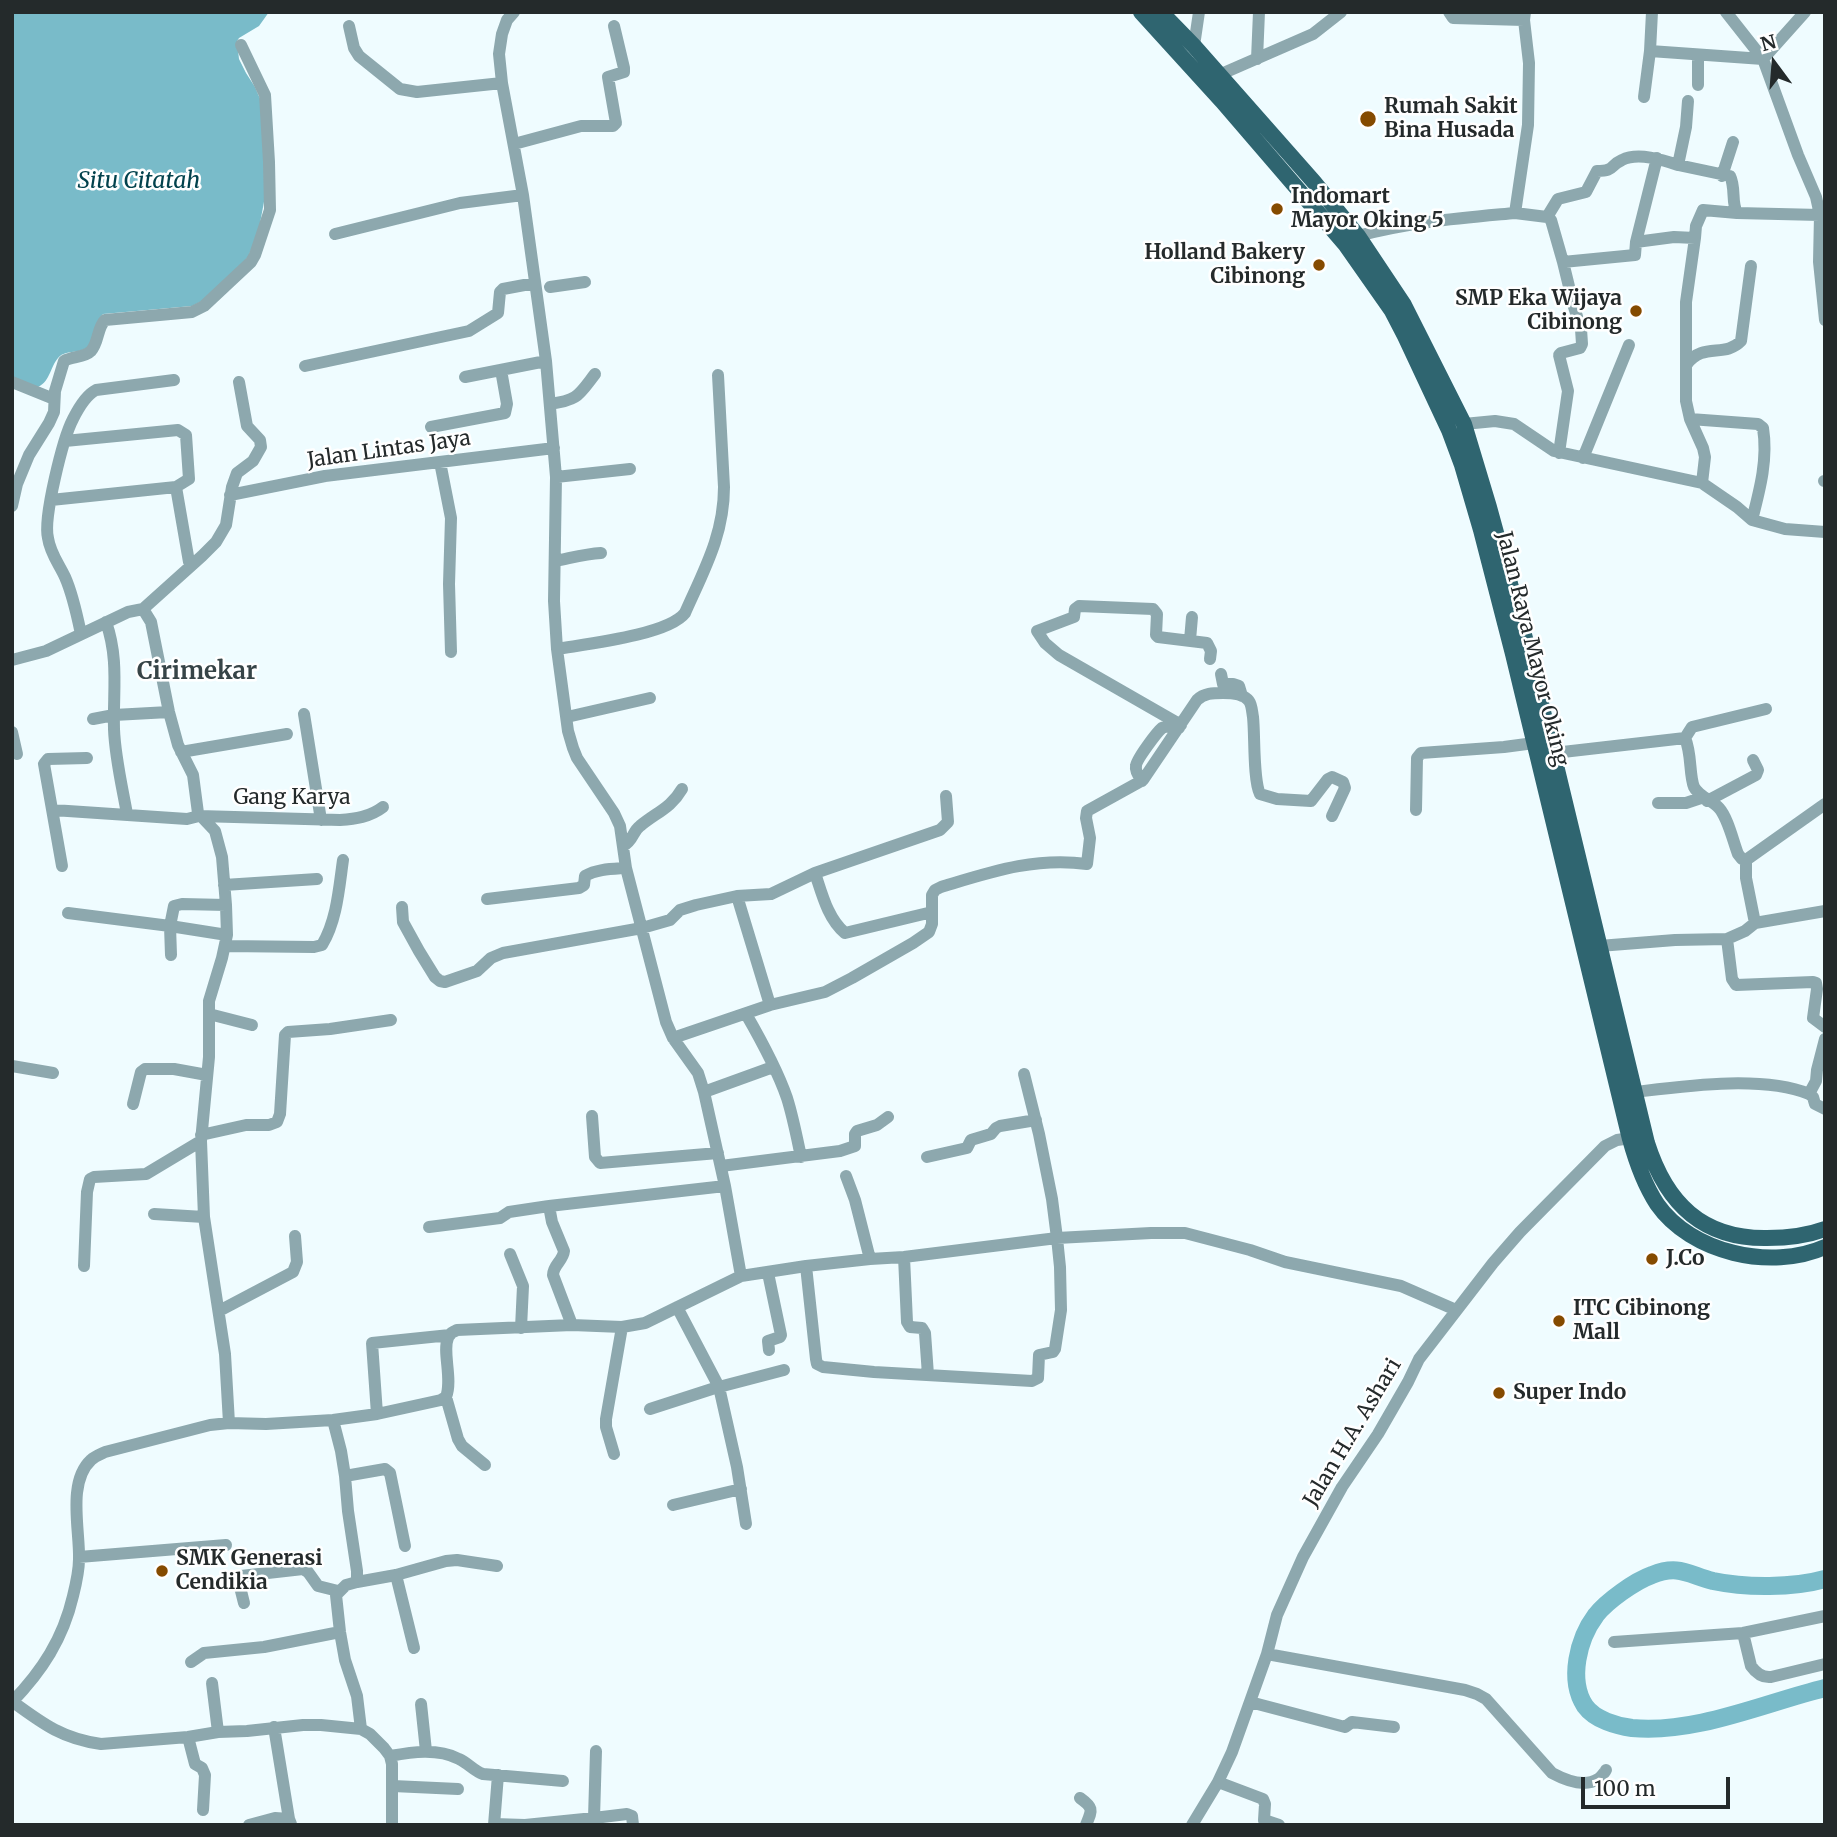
<!DOCTYPE html>
<style>
body{margin:0}
#map{position:relative;width:1837px;height:1837px;overflow:hidden;background:#effcff;font-family:Merriweather,serif}
canvas{display:block}
.frame{position:absolute;inset:0;border:14px solid #242a2b;pointer-events:none}
.north{position:absolute;left:1739px;top:28px;width:70px;height:70px;-webkit-text-stroke:5px #fff;paint-order:stroke;rotate:344deg;font-size:19px;font-weight:700;line-height:28px;text-align:center;color:#242a2b}
.north::after{content:'';display:block;margin:auto;width:24px;height:32px;background:#242a2b;clip-path:polygon(50% 0,100% 100%,50% 72%,0 100%)}
.scale{position:absolute;left:1581px;top:1777px;width:149px;height:32px;box-sizing:border-box;border:4px solid #242a2b;border-top:0;padding-left:9px;font-size:21px;line-height:24px;white-space:nowrap;color:#242a2b;-webkit-text-stroke:5px #fff;paint-order:stroke}
</style>
<div id="map">
<canvas width="1837" height="1837"></canvas>
<div class="frame"></div>
<div class="north">N</div>
<div class="scale">100 m</div>
</div>
<script>
const g = document.querySelector('canvas').getContext('2d');
g.lineJoin = 'round';
function fill(path, color) { g.fillStyle = color; g.fill(path, 'evenodd'); }
function strokePath(path, color, width, dash) { g.strokeStyle = color; g.lineWidth = width; g.lineCap = dash ? 'butt' : 'round'; g.setLineDash(dash || []); g.stroke(path); }
function drawText(font, color, halo, rows, align = 'center') {
  g.font = font + ' Merriweather,serif'; g.lineWidth = 5; g.setLineDash([]); g.textBaseline = 'middle'; g.strokeStyle = halo; g.fillStyle = color; for (const [text, x, y, turn = 0] of rows) {
    g.save(); g.translate(x, y); g.rotate((+turn || 0) * Math.PI / 180); g.textAlign = isNaN(turn) ? turn : align; if (halo) g.strokeText(text, 0, 0); g.fillText(text, 0, 0); g.restore();
  }
}
fill(new Path2D(`
 M12,12H269L259,26L239,38L237,41L239,59L246,73L255,87L261,101L266,191L258,234L248,257L206,299L192,306L103,314C94,323 96,334 90,344C83,355 69,349 60,356C50,365 51,381 38,387L12,378Z`), '#79bbc9');
strokePath(new Path2D(`
 M1825,1579C1793,1588 1746,1588 1713,1581C1689,1575 1679,1564 1652,1575C1635,1581 1607,1601 1596,1615C1578,1639 1568,1680 1585,1706C1595,1720 1617,1726 1632,1728C1696,1734 1764,1703 1825,1688`), '#79bbc9', 18);
strokePath(new Path2D(`
 M514,12L507,20L502,34L499,54L502,83L523,195L546,361L556,477L554,601L557,649L568,731L573,748L577,758L614,813L620,826L626,868L666,1022L673,1038L698,1073L704,1092L725,1186L741,1276
 M1449,12L1453,18L1524,20
 M1726,12L1763,59L1798,155L1816,197L1820,215L1819,262L1825,320
 M349,26L354,48L359,56L400,89L417,92L502,83
 M1194,46L1199,12
 M1650,51L1763,59L1805,12
 M1698,55V85
 M1257,59L1259,12
 M1219,75L1313,34L1341,12
 M1644,97L1650,51L1652,12
 M514,144L581,126H613L616,123L608,77L624,72V68L614,26
 M1678,165L1730,176C1736,188 1731,202 1737,213L1820,215
 M1722,176L1733,142
 M1515,213L1547,217L1551,220L1563,262L1574,307L1581,329L1582,344L1580,348L1561,353L1559,355L1568,391L1559,453
 M1547,217L1558,199L1586,192L1597,171C1615,171 1609,166 1622,160C1638,152 1663,160 1678,165L1686,127L1688,101
 M335,234L460,203L523,195
 M1358,236C1409,222 1462,218 1515,213L1528,125L1529,63L1524,20L1525,12
 M1695,238L1686,302V401L1690,419L1703,448L1705,457L1702,483
 M1636,242L1674,237L1695,238L1696,226L1703,210L1737,213
 M1563,262L1635,255L1636,242L1657,158
 M550,287L585,282
 M1687,364C1703,342 1725,358 1741,341L1751,266
 M305,366L469,331L498,313L500,292L503,289L535,283
 M465,377L546,361
 M12,382L54,399
 M550,404C578,400 578,396 595,374
 M1690,419L1758,424L1763,428C1768,459 1760,489 1752,520
 M1464,424L1495,421L1514,424L1554,451L1702,483L1737,507L1752,520L1785,529L1825,532
 M431,427L505,413L507,404L501,370
 M65,441L178,430L186,435L189,479L176,487L189,562
 M1583,458L1629,345
 M440,462L451,518L449,584L451,652
 M556,477L630,469
 M1824,481H1825
 M230,495L325,476L554,448
 M51,500L176,487
 M12,506L17,484L29,455L49,423L54,412L55,391L64,361C72,356 84,358 91,351C99,342 97,328 105,320L192,312L204,306L251,262L255,255L270,210L269,162L265,95L241,45
 M555,561C571,558 585,554 601,553
 M143,609L202,556L216,542L226,525L232,487L237,473L253,461L261,447L260,440L247,426L239,382
 M106,622C119,659 113,691 114,729C115,757 122,786 127,814
 M81,634C77,615 73,595 65,577C59,564 50,553 48,538C43,518 63,438 73,419C78,409 86,395 96,390L174,380
 M1190,640L1192,617
 M557,649C586,644 668,635 685,613C704,570 724,535 724,487L718,375
 M12,660L46,651L128,612L143,609L151,622L169,712L178,745L193,775L198,813L215,831L222,857L226,905L227,935L222,958L209,1001V1057L201,1141L204,1217L225,1354L229,1423
 M1221,674L1223,684H1233L1239,686L1242,696
 M304,714L321,820
 M567,717L650,698
 M93,719L114,715L169,712
 M1181,725L1059,655L1045,643L1037,631L1074,617L1075,609L1079,606L1153,609L1157,614L1156,635L1158,637L1207,643L1211,651L1210,659
 M12,732L17,754
 M1685,738C1692,754 1689,775 1694,787C1699,797 1712,800 1719,808C1728,818 1733,841 1738,854L1742,859L1746,860
 M1685,738L1692,727L1766,709
 M181,752L287,734
 M1554,753L1685,738
 M1142,781C1139,777 1135,771 1136,766C1136,760 1157,732 1162,728C1167,725 1174,727 1179,728
 M1707,801L1756,775L1758,770L1753,760
 M1658,803H1686L1704,797
 M53,810L187,819L199,816L340,820C355,819 370,817 383,807
 M1416,810L1417,758L1421,753L1504,747L1534,743
 M623,846C634,840 632,832 640,826C657,812 671,808 682,789
 M1746,860L1825,804
 M1746,860V878L1755,923
 M62,866L44,764L48,759L87,758
 M815,873C822,894 828,919 845,933L932,912
 M224,885L317,879
 M737,896L770,1005
 M487,899L579,888L584,885L585,876C597,869 612,869 626,868
 M402,907L403,922L419,951L435,977L440,981L445,982L477,971L491,958L503,953L642,928L670,920L680,910L696,905L737,896L771,894L815,873L940,830L948,822L946,796
 M68,913L170,926L227,935
 M1727,939L1732,979L1736,985L1813,982L1816,983L1817,989L1813,1018L1825,1027
 M225,946L314,947L322,945C337,920 339,888 343,860
 M1599,946L1675,940L1727,939L1745,931L1755,923L1825,911
 M171,955L170,926L174,906L182,904L226,905
 M209,1014L252,1025
 M746,1014C761,1040 777,1069 787,1098C793,1117 797,1138 801,1157
 M673,1038L770,1005L825,992L852,978L913,943L929,932L932,924V895L935,890L941,887C991,872 1034,857 1087,864L1090,838L1086,818L1087,811L1143,780L1197,700C1204,693 1213,693 1223,693C1231,693 1244,694 1249,701C1252,705 1252,712 1253,717C1255,735 1253,780 1260,794L1277,799L1311,801L1328,779L1332,777L1343,782L1345,788L1332,816
 M12,1066L53,1073
 M704,1092L773,1067
 M1635,1092C1685,1086 1762,1075 1809,1094
 M1809,1094L1816,1081L1817,1070L1825,1039
 M1809,1094L1813,1097L1815,1104L1825,1109
 M133,1104L141,1072L145,1069H174L207,1075
 M592,1116L595,1157L600,1163L718,1153
 M201,1135L246,1125H269L277,1122L280,1114L285,1035L288,1032L330,1029L391,1020
 M927,1157L967,1148L971,1140L991,1134L996,1128L1000,1126L1036,1120
 M721,1166L840,1151L855,1146V1134L857,1131L877,1125L888,1117
 M846,1176L855,1200L870,1259
 M549,1206L552,1222L564,1251C563,1261 553,1265 553,1275L572,1325
 M154,1214L204,1217
 M429,1227L500,1218L509,1212L549,1206L725,1186
 M510,1254L523,1286L521,1328
 M904,1257L907,1322L910,1327L922,1328L925,1333L928,1375
 M84,1266L87,1192L90,1179L94,1177L146,1174L201,1141
 M806,1266L816,1359L817,1364L823,1367L874,1372L1032,1381L1038,1378L1039,1355L1053,1352L1055,1349L1061,1310L1060,1267L1057,1238L1052,1199L1039,1134L1024,1074
 M768,1273L781,1335L780,1337L768,1341L769,1350
 M677,1307L719,1387L737,1467L746,1524
 M219,1311L293,1272L297,1262L295,1236
 M446,1397L458,1439L462,1446L485,1465
 M650,1409L715,1388L784,1370
 M377,1414L372,1343L450,1335
 M333,1420L341,1451L345,1476L348,1511L357,1571V1582L346,1585L336,1595L340,1632L345,1660L357,1696L361,1729
 M614,1454L606,1427V1419L622,1327
 M345,1476L385,1469L390,1473L405,1546
 M673,1505L741,1489
 M79,1557L226,1545
 M396,1575L414,1648
 M357,1582L396,1575L446,1561L457,1560L497,1566
 M244,1603L238,1579L241,1576L303,1569L308,1572L318,1586L338,1591
 M1743,1633L1751,1666C1756,1673 1762,1678 1771,1677L1825,1664
 M1614,1642L1743,1633L1825,1616
 M1267,1654L1465,1690L1477,1694L1486,1699L1552,1773C1565,1780 1584,1788 1598,1779C1599,1779 1606,1771 1606,1770
 M191,1662L204,1653L264,1647L340,1632
 M212,1683L218,1732
 M12,1702C42,1671 63,1639 73,1596C76,1584 79,1571 79,1559C80,1531 67,1482 91,1460C95,1456 101,1454 105,1452L210,1425L229,1423L266,1424L333,1420L377,1414L441,1400L446,1397C453,1379 442,1352 448,1338C450,1332 452,1333 457,1330L572,1325L622,1327L645,1323L741,1276L806,1266L870,1259L904,1257L1057,1238L1151,1233H1185L1250,1250L1285,1262L1401,1286L1456,1310
 M13,1702C43,1724 63,1739 101,1744L188,1737L218,1732L247,1731L303,1725H321L361,1729L370,1734L384,1748L390,1756L392,1764V1825
 M1250,1702L1345,1727L1352,1722L1394,1727
 M421,1704L426,1751
 M274,1727L289,1819
 M188,1737L195,1764L202,1768L205,1775L203,1810
 M596,1751L594,1818L627,1814L632,1816L633,1825
 M390,1756C412,1752 437,1748 459,1759C468,1763 474,1771 483,1774L563,1781
 M1218,1782L1263,1799L1265,1804L1264,1820L1279,1825
 M393,1786L458,1789
 M1080,1798C1094,1808 1092,1810 1086,1825
 M494,1824L525,1825L594,1818
 M249,1825L275,1818L289,1819L291,1824
 M494,1825L498,1775
 M1192,1825L1218,1782L1232,1752L1267,1654L1277,1615L1303,1557L1342,1487L1378,1434L1408,1382L1419,1359L1493,1263L1520,1232L1605,1146L1617,1140L1638,1137`), '#8da8ae', 12);
strokePath(new Path2D(`
 M1141,12L1222,101L1345,244L1392,311L1405,336L1449,430L1462,465L1481,530L1513,654L1630,1139C1636,1161 1644,1184 1657,1204C1691,1253 1771,1271 1825,1247
 M1161,12L1194,46L1314,182L1358,236L1404,305L1464,424L1489,507L1528,649L1647,1143C1666,1203 1702,1239 1767,1238C1787,1238 1806,1236 1825,1229`), '#2f6570', 16);
for (const [x, y, r, color] of [
 [1368,119,9,"#854b00"],
 [1277,209,7,"#854b00"],
 [1319,265,7,"#854b00"],
 [1636,311,7,"#854b00"],
 [1652,1259,7,"#854b00"],
 [1559,1321,7,"#854b00"],
 [1499,1393,7,"#854b00"],
 [162,1571,7,"#854b00"]
]) { const dot = new Path2D(); dot.arc(x, y, r, 0, 2 * Math.PI); g.fillStyle = color; g.fill(dot); strokePath(dot, '#fff', 2.5); }
drawText('bold 21px', '#242a2b', '#fff', [
 ["Rumah Sakit",1384,107],
 ["Bina Husada",1384,131],
 ["Indomart",1291,197],
 ["Mayor Oking 5",1291,221],
 ["Holland Bakery",1305,253,"right"],
 ["Cibinong",1305,277,"right"],
 ["SMP Eka Wijaya",1622,299,"right"],
 ["Cibinong",1622,323,"right"],
 ["J.Co",1666,1259],
 ["ITC Cibinong",1573,1309],
 ["Mall",1573,1333],
 ["Super Indo",1513,1393],
 ["SMK Generasi",176,1559],
 ["Cendikia",176,1583]
], 'left');
drawText('21px', '#242a2b', '#fff', [
 ["Jalan Lintas Jaya",389,450,-8],
 ["Jalan Raya Mayor Oking",1532,649,76],
 ["Gang Karya",292,798],
 ["Jalan H.A. Ashari",1353,1433,-59]
]);
drawText('italic 23px', '#02424d', '#fff', [
 ["Situ Citatah",139,181]
]);
drawText('bold 24px', '#364447', '#fff', [
 ["Cirimekar",197,672]
]);
</script>
